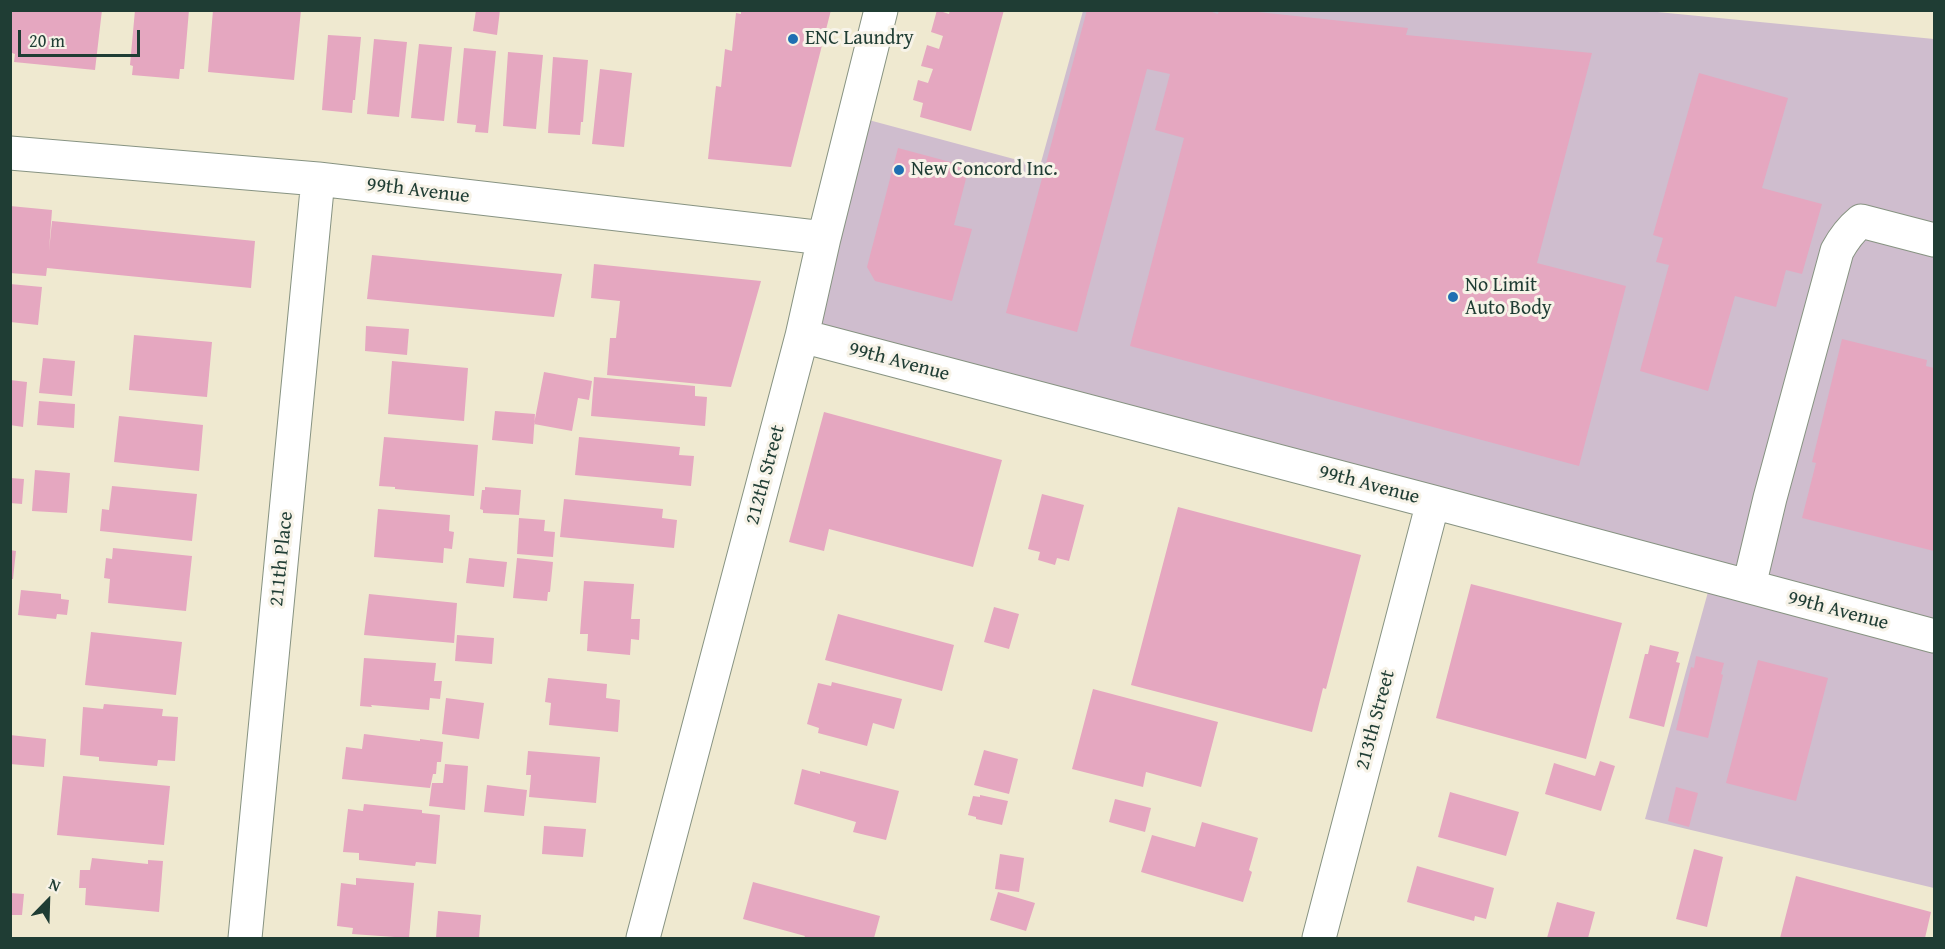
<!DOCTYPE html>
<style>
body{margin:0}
#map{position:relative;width:1945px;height:949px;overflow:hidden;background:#efe9d0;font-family:"Gentium Book Plus",serif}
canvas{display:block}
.frame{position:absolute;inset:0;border:12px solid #1f3d34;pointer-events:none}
.north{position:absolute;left:18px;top:871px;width:60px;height:60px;-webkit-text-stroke:4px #f7f3e8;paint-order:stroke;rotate:23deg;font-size:16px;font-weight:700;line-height:24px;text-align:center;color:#1f3d34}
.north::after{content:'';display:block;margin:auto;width:21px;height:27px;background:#1f3d34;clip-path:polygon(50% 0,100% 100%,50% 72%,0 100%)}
.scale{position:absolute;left:18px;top:30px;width:122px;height:27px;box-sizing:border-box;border:3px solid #1f3d34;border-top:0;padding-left:8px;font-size:18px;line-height:21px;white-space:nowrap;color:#1f3d34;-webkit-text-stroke:4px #f7f3e8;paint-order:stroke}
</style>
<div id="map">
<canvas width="1945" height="949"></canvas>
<div class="frame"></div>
<div class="north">N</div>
<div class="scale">20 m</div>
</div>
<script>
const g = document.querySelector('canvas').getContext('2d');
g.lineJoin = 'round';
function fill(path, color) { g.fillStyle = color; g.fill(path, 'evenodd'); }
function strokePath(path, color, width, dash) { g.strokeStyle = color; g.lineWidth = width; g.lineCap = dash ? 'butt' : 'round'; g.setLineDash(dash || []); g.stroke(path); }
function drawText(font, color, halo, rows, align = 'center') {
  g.font = font + ' "Gentium Book Plus",serif'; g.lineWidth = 6; g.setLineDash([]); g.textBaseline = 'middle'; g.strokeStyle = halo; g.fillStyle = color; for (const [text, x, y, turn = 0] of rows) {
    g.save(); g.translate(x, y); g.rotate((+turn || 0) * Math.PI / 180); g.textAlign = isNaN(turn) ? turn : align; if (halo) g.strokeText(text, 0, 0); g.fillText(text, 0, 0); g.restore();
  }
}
fill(new Path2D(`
 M1637,10L1934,39V888L1645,819L1708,592L808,348L865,119L1040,166L1083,11Z`), '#cfbdce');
fill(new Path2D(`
 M10,10H102L95,70L14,62L15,54L12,53L10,49Z
 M135,10H189L184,69H180L179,79L132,75L133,66L130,65Z
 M213,10H301L294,80L208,72Z
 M476,10H500L497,35L473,31Z
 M741,10H831L791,167L708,159L716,86L721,87L725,49L732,51L736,13L741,14Z
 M937,10L949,14L950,10H1004L971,131L920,117L923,103L913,100L918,80L928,83L933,69L921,66L927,45L939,49L943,36L931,32Z
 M1087,10H1206L1218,14L1219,10H1239L1408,28L1406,35L1592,53L1537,263L1626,286L1579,466L1130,346L1184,138L1155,130L1170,74L1147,69L1077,332L1006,313Z
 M328,35L361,37L355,100H353L352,113L322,110Z
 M374,39L407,42L399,117L367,114Z
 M419,44L452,47L444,121L411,118Z
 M464,48L496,51L488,133L475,132L476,125L457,123Z
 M508,52L543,55L536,129L503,126Z
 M553,57L588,60L583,122H581L580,135L548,133Z
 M600,69L632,73L624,147L592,144Z
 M1699,73L1788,98L1762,188L1822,204L1802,274L1786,270L1776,307L1735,296L1708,391L1640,371L1669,265L1656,262L1663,238L1653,235Z
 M898,148L969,167L954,225L972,229L952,301L875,281L867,267Z
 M10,206L52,210L49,251L52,221L255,241L251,288L47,268L46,276L10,273Z
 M372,255L562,274L554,317L367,299Z
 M594,264L761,281L731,387L607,375L610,338H616L620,301L591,298Z
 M10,284L42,287L38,325L10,322Z
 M366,326L409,329L407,355L365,351Z
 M134,335L212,342L207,397L129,390Z
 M1842,339L1927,360L1926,366L1934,368V551L1802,518L1816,463L1812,462Z
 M43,358L75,361L72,396L39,393Z
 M392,361L468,368L464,421L388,414Z
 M544,372L592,381L589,400L578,398L572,431L534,424Z
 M594,377L695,386V396L707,397L705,426L591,416Z
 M10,380L27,382L23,427L10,425Z
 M39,401L75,404L74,428L37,425Z
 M495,411L535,414L533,444L492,440Z
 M824,412L1002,460L973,567L829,529L824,551L789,542Z
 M119,416L203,425L199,471L114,462Z
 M384,437L478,445L474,496L395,489V487L379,486Z
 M579,437L680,447L679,455L694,456L691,486L575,475Z
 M35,470L70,473L67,513L32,511Z
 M10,478L24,479L22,504L10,503Z
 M112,486L197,494L192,541L100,531L102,509L109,510Z
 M485,487L521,490L519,515L483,513V510L480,509L482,490H485Z
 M1042,494L1084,505L1069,561L1057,558L1055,565L1038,560L1040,552L1028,549Z
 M564,499L663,509L662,518L677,520L674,548L560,537Z
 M1178,507L1361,555L1326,689L1323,688L1312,732L1131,685Z
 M378,509L450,515L449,531L454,532L452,549L444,548L443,563L374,557Z
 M519,518L545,520L544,531L555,532L553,557L517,554Z
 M113,548L192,556L186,611L108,603L110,579L104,578L106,558L112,559Z
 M10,550L16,551L13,579H10Z
 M469,558L507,562L504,587L466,583Z
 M517,558L553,562L550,592H548L547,601L513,598Z
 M584,581L634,584L631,619H640L639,640L631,639L630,655L587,651L588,634H580Z
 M1471,584L1622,623L1586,759L1436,718Z
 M21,590L61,594V599L69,600L67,615L57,614L56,619L18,615Z
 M369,594L457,603L454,643L364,635Z
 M994,607L1019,614L1009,649L984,642Z
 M838,614L954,645L942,691L825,660Z
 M91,632L182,642L176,695L85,685Z
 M457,635L494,638L492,664L455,661Z
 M1650,645L1679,652L1676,662L1680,663L1664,727L1629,718L1645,654H1648Z
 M1696,656L1724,663L1721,674L1723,675L1708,738L1676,730L1691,667L1694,668Z
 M364,658L436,663L434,681H442L440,699L430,698L429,710L371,705L372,707L360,706Z
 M1758,660L1828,678L1796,801L1726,783Z
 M548,678L607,684L606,698L620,700L618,732L549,725L551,703L545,702Z
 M832,682L902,699L894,729L873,723L867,746L818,733L819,728L807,724L818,683L831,686Z
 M1093,689L1218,722L1201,787L1146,772L1143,787L1072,769Z
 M446,698L484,703L479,739L442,734Z
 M104,704L163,709L162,716L178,717L175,761L158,760L157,766L99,761V757L80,755L83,707L103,709Z
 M364,734L420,741V739L443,742L441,762H437L436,774H433L430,788L342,779L346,747L362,749Z
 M10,735L46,739L44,767L10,764Z
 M984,750L1018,759L1009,794L974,785Z
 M528,751L600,757L596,803L529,797L531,775H526Z
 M1600,761L1615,766L1601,811L1545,794L1554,763L1595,776Z
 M445,764L468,766L465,810L429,806L432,783H443Z
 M802,769L820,774V771L899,791L886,840L853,832L856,822L794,804Z
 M63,776L170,786L164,845L57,835Z
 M487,785L527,790L524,816L484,812Z
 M1676,787L1698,793L1689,827L1668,821Z
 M1450,792L1519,812L1506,856L1438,837Z
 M980,795L1008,801L1002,825L976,819V817L968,815L973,796L980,797Z
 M1115,799L1151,808L1145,832L1109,822Z
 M364,804L422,810V813L440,815L436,864L416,862L415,866L359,860V853L343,852L348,809L363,811Z
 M1202,822L1258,838L1249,870L1252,872L1243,902L1141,872L1152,835L1195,847Z
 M544,826L586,829L583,857L542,854Z
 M1694,849L1723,857L1707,927L1676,919Z
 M1000,854L1024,858L1019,892L995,889Z
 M92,858L148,864V860L163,861L159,912L85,905L86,888H79L80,870H90Z
 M1417,866L1494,888L1486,919L1475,916L1474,921L1407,902Z
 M1796,876L1931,912L1925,938H1780Z
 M356,878L414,883L409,938L352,934L353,928L337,926L341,883L356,885Z
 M753,882L880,916L874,938H804L805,936L743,919Z
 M998,892L1035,903L1026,931L990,920Z
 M10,893L24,894L22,915H10Z
 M1557,902L1595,912L1588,938H1547Z
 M438,911L481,915L479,938H436Z`), '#e5a7c0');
const minor = new Path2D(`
 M10,153L318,179L824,238
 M802,336L1433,502L1934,636
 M1749,586L1770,498L1837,251C1844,238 1850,230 1861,221L1934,240
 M245,938L318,179
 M643,938L802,336L824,238L881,10
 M1319,938L1433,502`);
strokePath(minor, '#879382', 35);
strokePath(minor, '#fff', 33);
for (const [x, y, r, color] of [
 [793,39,6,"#1f6fb2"],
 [899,170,6,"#1f6fb2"],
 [1453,297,6,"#1f6fb2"]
]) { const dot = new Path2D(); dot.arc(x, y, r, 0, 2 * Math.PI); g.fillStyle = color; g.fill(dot); strokePath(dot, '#f7f3e8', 2); }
drawText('20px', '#1f3d34', '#f7f3e8', [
 ["ENC Laundry",805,39],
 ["New Concord Inc.",911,170],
 ["No Limit",1465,286],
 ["Auto Body",1465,309]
], 'left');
drawText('20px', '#1f3d34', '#f7f3e8', [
 ["99th Avenue",418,191,7],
 ["99th Avenue",899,362,15],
 ["212th Street",766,475,-75],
 ["99th Avenue",1369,485,15],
 ["211th Place",282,559,-84],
 ["99th Avenue",1838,611,15],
 ["213th Street",1376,720,-75]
]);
</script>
